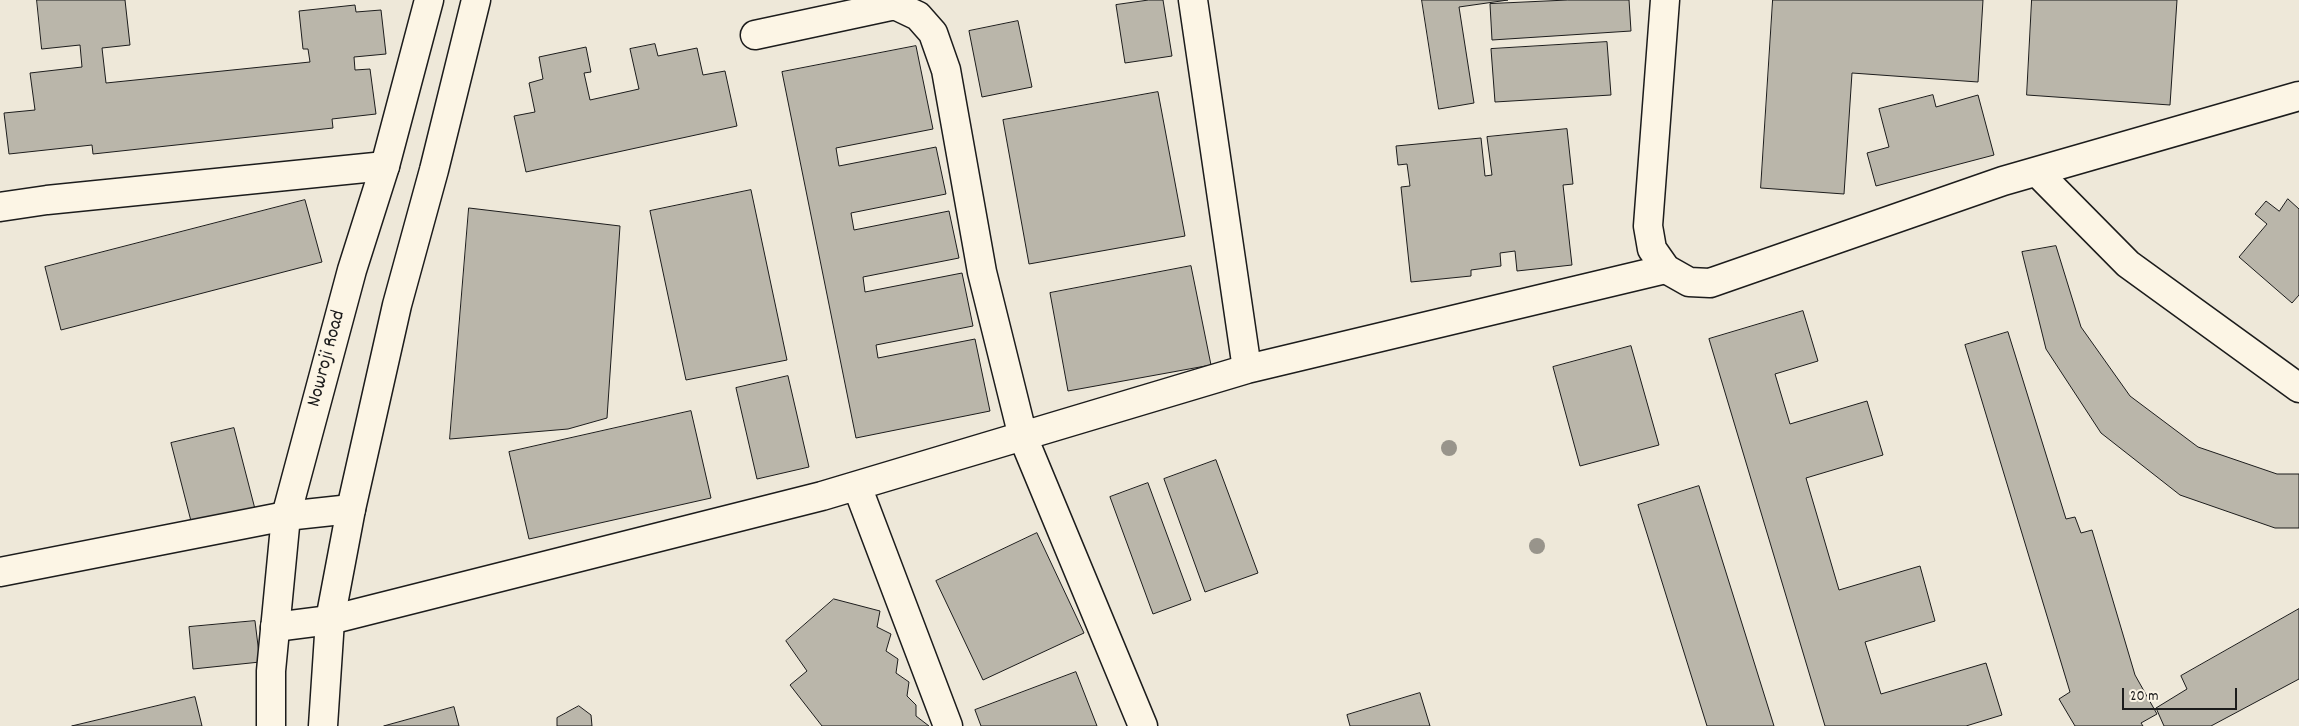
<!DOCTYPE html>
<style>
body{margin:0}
#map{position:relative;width:2299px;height:726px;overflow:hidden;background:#eee8d9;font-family:Dekko,sans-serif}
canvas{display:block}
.scale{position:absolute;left:2122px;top:688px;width:115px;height:22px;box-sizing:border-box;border:2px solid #1c1c1c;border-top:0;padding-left:6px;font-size:15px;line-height:18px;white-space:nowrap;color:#1c1c1c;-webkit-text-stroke:4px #fcf5e5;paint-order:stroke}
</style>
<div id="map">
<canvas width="2299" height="726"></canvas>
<div class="scale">20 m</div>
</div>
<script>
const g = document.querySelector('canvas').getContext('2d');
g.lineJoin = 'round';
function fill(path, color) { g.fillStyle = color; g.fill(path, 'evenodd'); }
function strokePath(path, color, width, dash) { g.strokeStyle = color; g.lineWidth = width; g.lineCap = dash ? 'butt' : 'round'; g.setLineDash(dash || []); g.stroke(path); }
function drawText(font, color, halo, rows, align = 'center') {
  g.font = font + ' Dekko,sans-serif'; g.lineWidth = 4.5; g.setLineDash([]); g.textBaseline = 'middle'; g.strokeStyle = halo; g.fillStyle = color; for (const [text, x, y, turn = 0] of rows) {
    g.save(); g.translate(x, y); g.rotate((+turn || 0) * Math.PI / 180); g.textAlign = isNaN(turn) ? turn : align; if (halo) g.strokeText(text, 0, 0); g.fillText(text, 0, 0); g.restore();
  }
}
const building = new Path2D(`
 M37,0H125L130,45L102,48L106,83L310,62L308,49H303L299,11L355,5L356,12L381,10L386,54L354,57L355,70L370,69L376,114L332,119L333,128L93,154L92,145L9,154L4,113L35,110L30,73L82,67L80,45L42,49Z
 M1149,0H1163L1172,56L1125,63L1116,5Z
 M1422,0H1508L1459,7L1474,103L1439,109Z
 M1568,0H1629L1631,31L1492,40L1490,4Z
 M1773,0H1983L1978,82L1852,73L1844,194L1761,188Z
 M2032,0H2177L2170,105L2027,95Z
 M1018,21L1032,87L982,97L969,31Z
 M1607,42L1611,95L1495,102L1491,49Z
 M655,44L658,56L697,48L703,75L725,71L737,126L526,172L514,116L535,112L529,83L543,79L539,57L586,47L591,72L584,73L590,100L639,89L630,49Z
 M916,46L933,129L836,148L839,166L936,147L946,194L851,213L854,230L949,211L959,258L863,277L865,292L962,273L973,326L876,345L878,358L975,339L990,411L856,438L782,72Z
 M1158,92L1185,236L1029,264L1003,120Z
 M1933,95L1936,107L1978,95L1994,155L1876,186L1867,153L1889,147L1879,109Z
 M1567,129L1573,184L1563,185L1572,265L1517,271L1515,251L1500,253L1501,266L1471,270V276L1411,282L1401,187L1410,186L1407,164L1398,165L1396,146L1481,138L1485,176L1492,175L1487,137Z
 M751,190L787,360L686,380L650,211Z
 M2288,199L2299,209V295L2292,303L2239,257L2267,224L2255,214L2266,201L2279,211Z
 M305,200L322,262L61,330L45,267Z
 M469,208L620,226L607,418L568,429L450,439Z
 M2056,246L2081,327L2130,396L2198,447L2277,474H2299V528H2275L2180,495L2101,433L2046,349L2022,252Z
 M1191,266L1211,365L1068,391L1050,293Z
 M1803,311L1818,361L1775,374L1790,424L1867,401L1883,455L1806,478L1839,590L1920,566L1935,621L1865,642L1881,694L1986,663L2002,715L1966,726H1825L1709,339Z
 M2008,332L2066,519L2075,517L2081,533L2092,530L2135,675L2157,714L2141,723L2143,726H2075L2059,699L2070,692L1965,345Z
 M1631,346L1659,445L1580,466L1553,367Z
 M788,376L809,467L757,479L736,388Z
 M691,411L711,498L529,539L509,452Z
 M234,428L255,509L192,525L171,443Z
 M1216,460L1258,573L1205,592L1164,479Z
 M1148,483L1191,600L1153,614L1110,497Z
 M1699,486L1774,726H1707L1638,505Z
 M1037,533L1084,633L983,680L936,581Z
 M834,599L880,611L877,627L891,634L886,651L898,659L896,673L909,682L907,696L916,705V716L929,726H822L790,685L807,671L786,641Z
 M2299,609V679L2211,726H2164L2156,708L2187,689L2181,676Z
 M255,621L260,662L193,669L189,627Z
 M1076,672L1097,726H981L975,710Z
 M1420,693L1430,726H1350L1347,715Z
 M195,697L202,726H72Z
 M579,706L591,715L592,726H557V718Z
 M454,707L459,726H384Z`);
fill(building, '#bab6aa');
strokePath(building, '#1c1c1c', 1);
const street = new Path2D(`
 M1193,0L1247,369
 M755,35L895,5L918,16L933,33L946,70L982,272L1023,437L1143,726
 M2037,172L2128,264L2299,388
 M0,207L47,200L385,166
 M857,486L948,726
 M0,572L286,516L351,509
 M275,627L330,620L822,496L1247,369L1666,269`);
const secondary = new Path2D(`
 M1665,0L1648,226L1652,249L1666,269L1689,282L1710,283L2003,181L2299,96
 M271,726V671L286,516L352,270L385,166L429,0
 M323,726L330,620L351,509L397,305L434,170L476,0`);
strokePath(street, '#1c1c1c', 31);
strokePath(secondary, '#1c1c1c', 31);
strokePath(street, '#fcf5e5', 28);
strokePath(secondary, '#fcf5e5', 28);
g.fillStyle = '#98948b';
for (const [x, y] of [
 [1449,448],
 [1537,546]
]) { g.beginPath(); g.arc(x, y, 8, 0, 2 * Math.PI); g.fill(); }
drawText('20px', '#1c1c1c', '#fcf5e5', [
 ["Nowroji Road",328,359,-75]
]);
</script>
